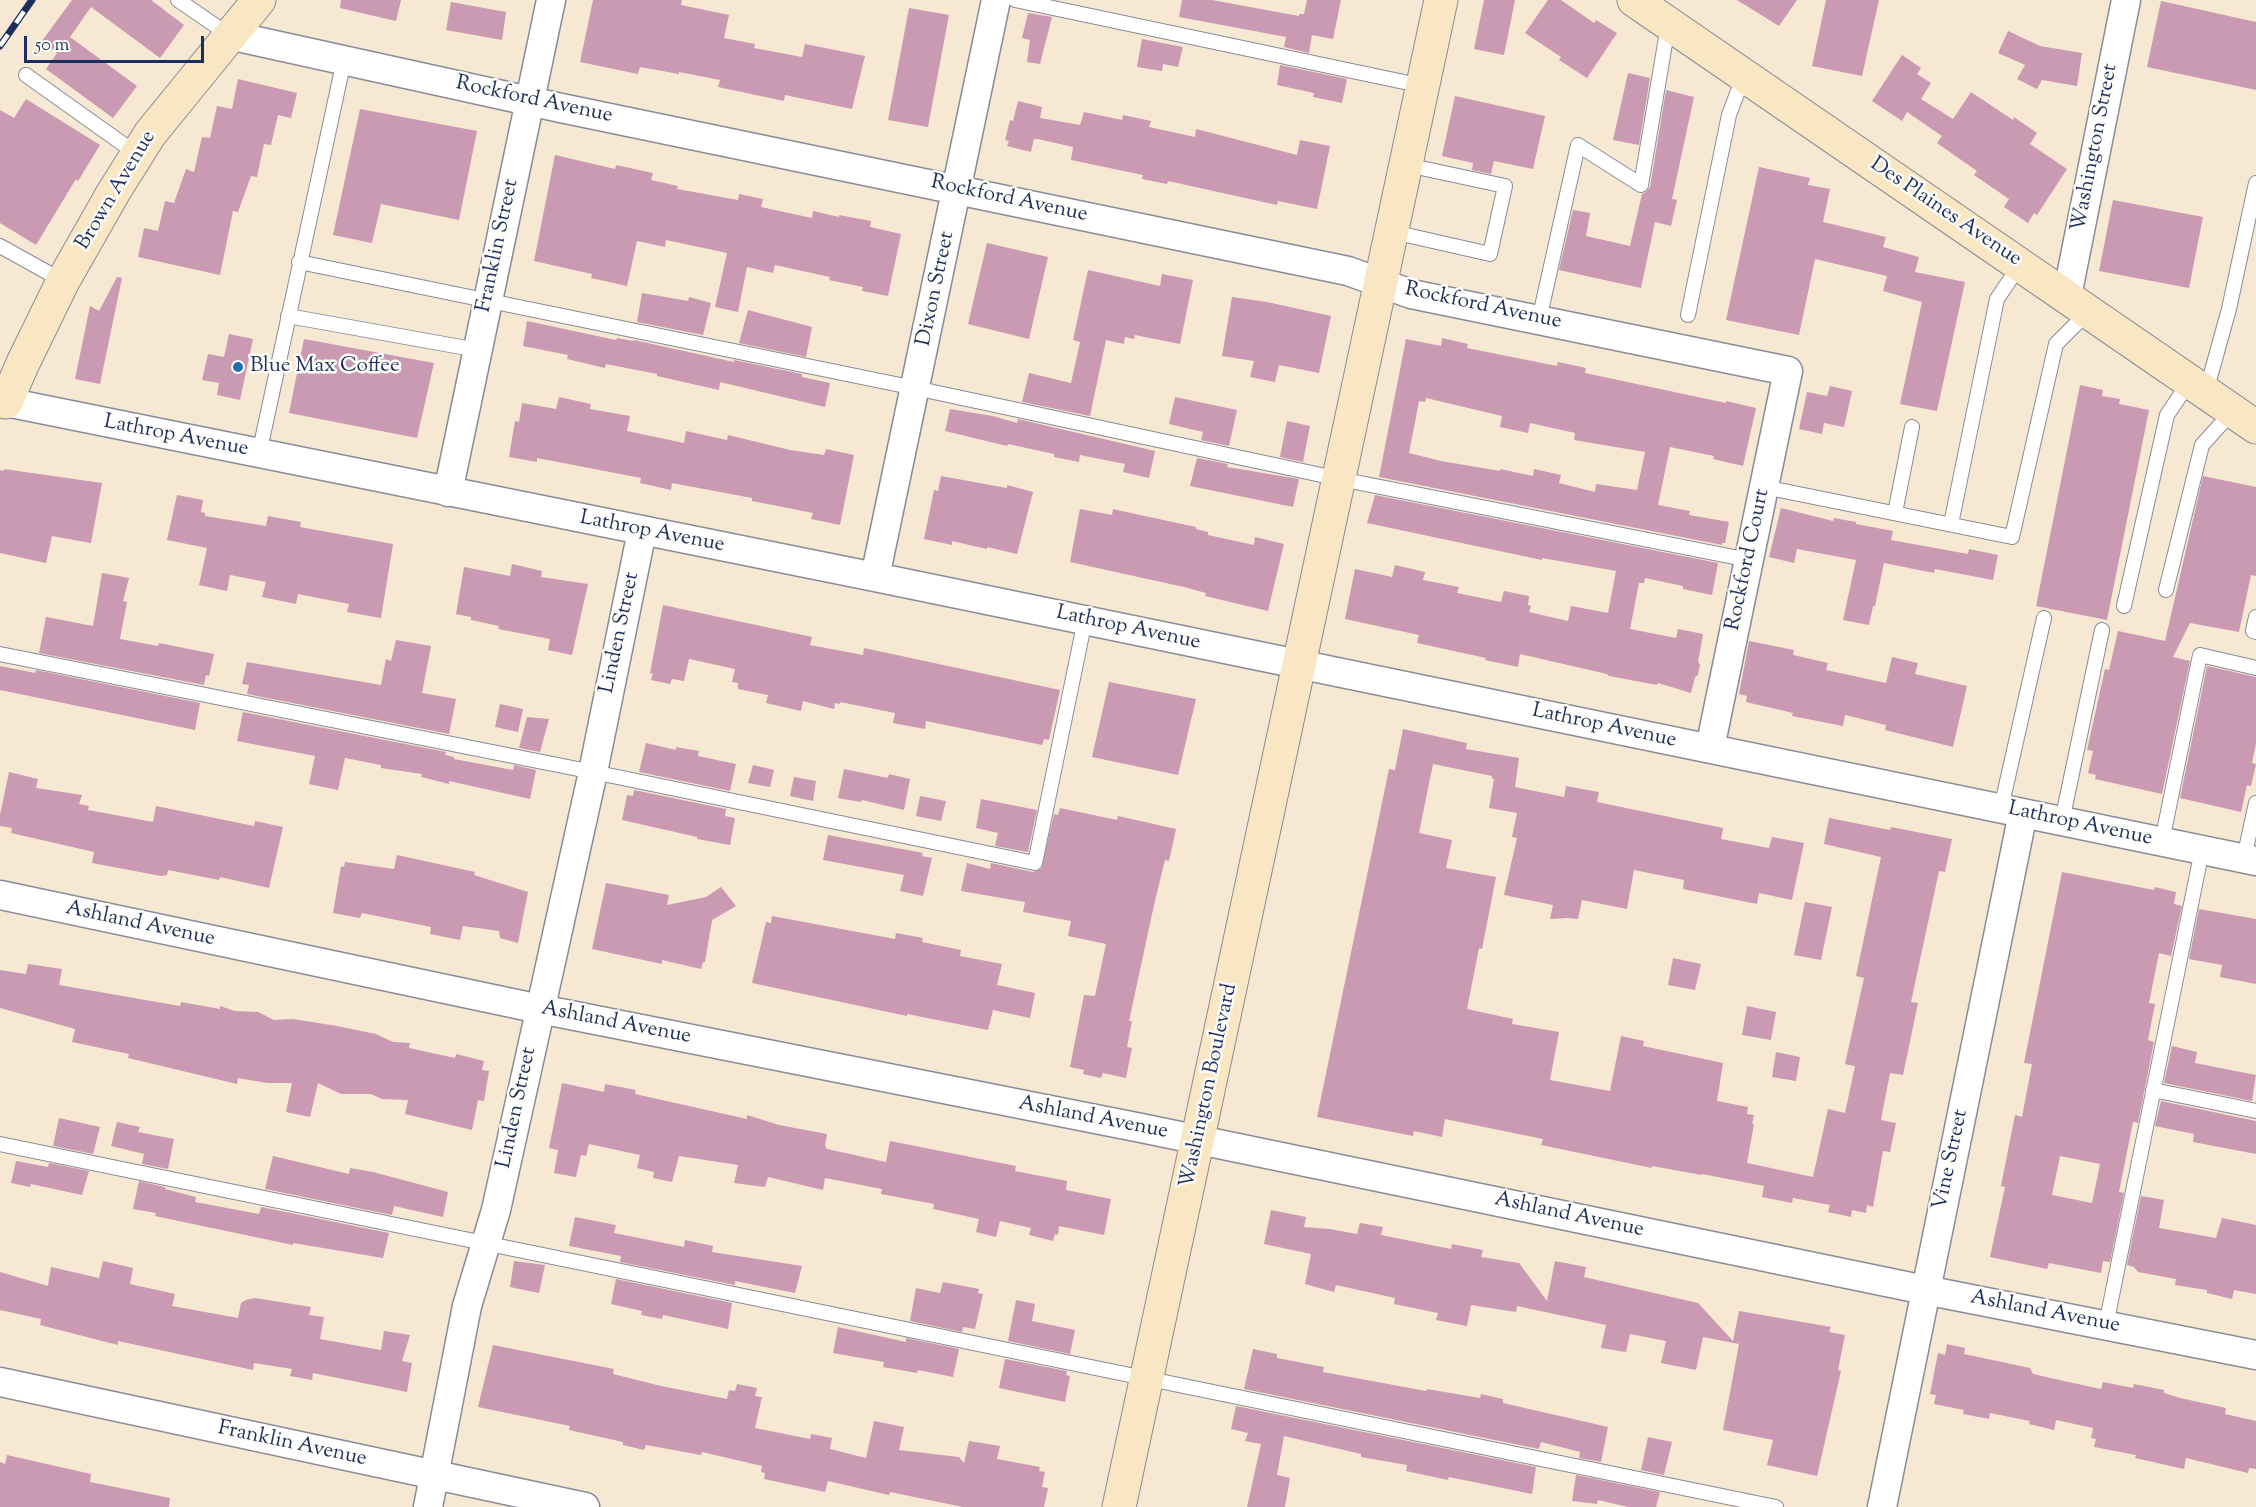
<!DOCTYPE html>
<style>
body{margin:0}
#map{position:relative;width:2256px;height:1507px;overflow:hidden;background:#f6e8d3;font-family:"Sorts Mill Goudy",serif}
canvas{display:block}
.scale{position:absolute;left:24px;top:36px;width:180px;height:27px;box-sizing:border-box;border:3px solid #1b2f5e;border-top:0;padding-left:8px;font-size:18px;line-height:21px;white-space:nowrap;color:#1b2f5e;-webkit-text-stroke:4px #fdfcf7;paint-order:stroke}
</style>
<div id="map">
<canvas width="2256" height="1507"></canvas>
<div class="scale">50 m</div>
</div>
<script>
const g = document.querySelector('canvas').getContext('2d');
g.lineJoin = 'round';
function fill(path, color) { g.fillStyle = color; g.fill(path, 'evenodd'); }
function strokePath(path, color, width, dash) { g.strokeStyle = color; g.lineWidth = width; g.lineCap = dash ? 'butt' : 'round'; g.setLineDash(dash || []); g.stroke(path); }
function drawText(font, color, halo, rows, align = 'center') {
  g.font = font + ' "Sorts Mill Goudy",serif'; g.lineWidth = 5; g.setLineDash([]); g.textBaseline = 'middle'; g.strokeStyle = halo; g.fillStyle = color; for (const [text, x, y, turn = 0] of rows) {
    g.save(); g.translate(x, y); g.rotate((+turn || 0) * Math.PI / 180); g.textAlign = isNaN(turn) ? turn : align; if (halo) g.strokeText(text, 0, 0); g.fillText(text, 0, 0); g.restore();
  }
}
fill(new Path2D(`
 M72,0H151L184,25L160,58L91,7L70,37L137,86L113,118L46,69L57,53L42,41Z
 M341,0H401L396,21L340,8Z
 M593,0H682L681,5L729,15L724,38L755,44L754,48L802,57L805,44L865,56L852,109L785,95L784,101L718,87L720,80L679,72V74L640,67L638,74L580,62Z
 M1182,0H1212L1299,16V14H1304L1307,0H1341L1333,39L1312,35L1309,53L1284,47L1286,37L1179,17Z
 M1484,0H1515L1504,55L1474,49Z
 M1548,0H1561L1594,23L1596,20L1617,33L1587,78L1559,60L1561,57L1525,33Z
 M1737,0H1797L1779,26Z
 M1826,0H1879L1862,76L1812,66Z
 M2161,1L2256,22V90L2147,67Z
 M451,2L506,12L502,40L446,30Z
 M909,8L949,15L928,127L888,120Z
 M1028,13L1052,17L1040,64L1027,62L1030,40L1022,38Z
 M2008,31L2040,46L2082,53L2077,86L2042,80L2037,89L2017,79L2025,65L1998,53Z
 M1142,39L1183,47L1178,67L1163,64L1162,71L1137,67Z
 M1902,55L1921,68L1917,74L1931,83L1921,99L1953,119L1971,92L2013,120L2014,117L2037,133L2030,144L2067,169L2037,215L2034,213L2028,223L2004,207L2009,199L1974,175L1977,171L1937,143L1942,136L1907,112L1902,121L1872,101Z
 M1280,65L1347,79L1342,103L1313,97L1314,93L1277,85Z
 M1628,73L1650,78L1639,145L1613,140Z
 M238,79L297,93L291,118L278,115L271,145L264,144L257,177L251,176L238,212L233,211L220,275L138,257L144,228L158,231L165,201L174,203L186,169L194,172L202,137L210,138L217,106L232,109Z
 M1666,90L1694,97L1672,199L1677,200L1671,226L1655,222L1641,288L1559,270L1573,210L1590,213L1586,236L1630,246L1642,194L1645,193L1650,187Z
 M1455,96L1545,116L1533,169L1494,161L1491,174L1472,170L1473,163L1442,156Z
 M26,99L100,145L78,181L76,179L36,245L0,223V110L14,118Z
 M1018,101L1042,107L1040,118L1080,125L1084,112L1122,120L1123,115L1151,121L1149,127L1195,137L1196,129L1297,155L1300,140L1330,146L1317,209L1278,201L1277,205L1168,181L1167,184L1142,179L1143,175L1071,160L1073,147L1038,139H1034L1031,152L1007,146L1009,141L1005,140L1010,120L1013,121Z
 M360,109L477,131L459,220L381,204L372,243L333,235Z
 M555,155L615,169L616,165L653,173L651,180L678,186L677,189L738,200L739,194L763,199L761,207L812,218L813,211L839,217V215L871,221L870,227L901,234L888,296L862,291L863,287L829,280L830,277L775,265L773,273L747,267L738,312L715,307L727,253L666,240L665,247L637,241L627,286L591,278L592,274L534,261Z
 M1759,167L1810,178L1808,185L1830,189L1823,222L1886,237L1883,247L1919,257L1915,272L1965,282L1937,411L1900,404L1922,302L1883,291L1887,276L1815,259L1799,335L1726,320Z
 M2113,200L2203,217L2189,288L2099,271Z
 M987,243L1048,257L1029,339L968,324Z
 M1088,270L1160,286L1162,274L1193,280L1180,344L1135,335L1134,339L1125,337L1124,344L1106,340L1090,416L1022,402L1029,373L1071,383L1080,342L1073,340Z
 M117,277L122,278L100,384L75,379L90,306L99,311Z
 M642,293L688,301L689,297L711,303L703,335L637,322Z
 M1232,297L1267,302L1331,316L1319,373L1279,365L1275,382L1250,377L1254,361L1222,356Z
 M748,310L812,327L806,357L739,343Z
 M527,321L616,340L617,338L633,341L634,340L734,362V360L802,374V377L830,383L825,407L720,382L719,390L657,376V374L606,364L605,368L567,359L568,355L523,346Z
 M229,334L253,339L240,400L217,395L219,383L202,380L208,354L224,357Z
 M1442,338L1468,344L1467,348L1557,366L1558,362L1586,368L1585,373L1726,403V401L1756,408L1743,466L1713,459L1714,456L1670,447L1658,505L1690,511L1689,515L1729,522L1725,543H1722V545L1379,477L1406,339L1441,346ZM1426,398L1502,416L1500,427L1528,433L1530,423L1575,433L1574,440L1645,452L1637,490L1596,484L1595,492L1559,483L1561,475L1534,469L1533,476L1500,469V471L1441,461L1409,453L1419,401L1425,402Z
 M304,339L434,363L417,438L289,413Z
 M2080,385L2103,390L2102,396L2120,399L2119,404L2149,410L2107,620L2036,606Z
 M1830,386L1852,391L1844,427L1824,423L1822,434L1799,429L1807,392L1827,396Z
 M559,397L591,404L590,409L630,416L627,431L684,443L686,431L727,440L728,435L790,450L824,455L826,449L854,455L840,525L811,519L813,513L752,501V498L672,483L671,490L640,483L641,478L537,458V462L509,457L515,421L519,422L522,403L556,409Z
 M1175,397L1237,410L1229,446L1201,440L1203,432L1169,424Z
 M950,409L993,416L1017,423L1018,419L1155,451L1149,478L1123,472L1125,464L1080,455L1079,462L1054,457V454L1008,444L1007,446L945,431Z
 M1287,421L1310,426L1303,462L1280,457Z
 M1197,458L1228,464L1227,467L1299,479L1293,507L1190,486Z
 M4,469L102,483L91,543L52,536L46,563L0,553V470L3,471Z
 M941,476L1007,488V485L1033,492L1017,554L987,547V549L952,541V545L924,539L934,490L938,491Z
 M2203,476L2256,487V576L2251,575L2239,632L2190,623L2173,657L2190,661L2162,794L2095,779L2096,775L2088,773L2093,751L2087,750L2105,669L2109,670L2118,631L2165,641Z
 M177,495L203,500L201,512L205,513V516L266,526L268,516L301,522L300,527L393,544L381,618L347,612L349,604L298,594L296,604L262,597L266,582L230,575L227,591L199,585L207,548L167,540Z
 M1375,495L1718,563L1712,595L1683,589V586L1645,578L1644,583H1639L1630,629L1676,638L1678,629L1703,634L1698,662L1700,665L1698,675L1695,677L1691,693L1658,683L1657,685L1609,676L1607,674L1520,654L1518,667L1485,660L1486,658L1417,643L1419,635L1345,619L1355,569L1392,577L1395,565L1425,572L1423,580L1459,587L1457,593L1501,602L1504,591L1529,596L1528,605L1531,606L1529,612L1568,621L1571,606L1608,613L1616,571L1542,558V560L1367,523Z
 M1781,508L1833,521L1834,518L1856,522V524L1893,531L1891,540L1968,554L1969,549L1998,555L1993,580L1935,569L1934,573L1884,563L1875,606H1873L1869,625L1843,620L1856,560L1797,549L1794,563L1769,557Z
 M1080,509L1112,515L1113,509L1140,515L1196,527V529L1208,532V535L1254,545L1255,537L1284,544L1268,611L1205,596L1206,593L1184,587L1070,562Z
 M512,564L542,571L541,577L588,584L572,655L548,650L550,639L498,629L499,626L471,620V617L456,614L464,567L510,576Z
 M102,573L129,578L123,601L127,602L120,639L158,646L159,643L214,654L209,676L206,675L204,685L39,653L46,617L93,626Z
 M663,605L812,637L810,645L863,655L864,648L1060,690L1049,740L1044,739L1042,745L926,721L925,729L893,723L895,713L840,702V704L835,703L834,709L803,701L801,711L766,703L768,695L738,689V683L732,682L735,669L689,659L684,681L672,679L670,684L651,680L653,674L650,673Z
 M396,640L431,646L422,693L456,699L449,734L247,694L249,685L242,684L247,662L381,685L386,659L391,661Z
 M1749,641L1794,650L1793,655L1828,663L1826,670L1886,683L1892,657L1918,663L1915,674L1967,686L1953,747L1885,730L1886,725L1845,715L1843,726L1792,716L1793,713L1746,702L1747,696L1739,694Z
 M0,666L35,673L36,670L200,703L195,730L0,690Z
 M2207,666L2256,677V743L2252,763L2256,764L2251,786L2247,785L2241,812L2180,798Z
 M1109,682L1196,699L1178,775L1092,757Z
 M500,704L523,709L518,732L495,727Z
 M243,712L446,752L445,755L454,757V759L513,770L514,765L536,770L530,799L449,781V784L421,777L422,774L381,768V765L345,758L338,790L309,784L315,756L237,741Z
 M527,717L549,719L540,752L519,748Z
 M1403,729L1467,743L1466,749L1519,758L1515,787L1564,797L1566,786L1599,792L1597,802L1723,828L1721,839L1769,848L1772,837L1804,843L1792,900L1759,893L1757,904L1683,889L1684,880L1634,870L1627,909L1582,900L1578,919L1568,918L1550,919L1553,905L1504,895L1517,838L1512,837L1517,813L1489,808L1494,779H1492V776L1433,764L1419,833L1452,840L1446,868L1496,877L1482,949L1479,948L1467,1009L1513,1019L1512,1024L1559,1032L1550,1080L1610,1091L1621,1036L1644,1041L1643,1046L1723,1063L1717,1101L1748,1107L1747,1114L1754,1115L1752,1124H1754L1747,1163L1813,1177L1828,1109L1845,1113L1855,1066L1845,1064L1864,978L1856,976L1881,857L1824,844L1829,818L1890,830L1891,827L1952,839L1945,872L1939,871L1911,1002L1918,1003L1903,1075L1890,1073L1881,1120L1896,1123L1890,1152L1883,1151L1873,1207L1867,1205L1866,1213L1852,1210L1851,1217L1828,1212L1830,1205L1793,1198L1792,1203L1762,1197L1764,1186L1702,1174V1175L1652,1166V1168L1541,1145L1543,1139L1445,1119L1442,1137L1414,1131L1413,1136L1317,1117L1389,769L1395,770Z
 M646,743L676,750V747L699,751L698,756L736,764L730,791L639,772Z
 M753,765L774,770L770,787L748,783Z
 M844,769L888,778L889,774L910,779L904,810L862,800L861,802L838,798Z
 M9,772L38,779L36,788L82,795L79,804L89,806L88,810L153,822L156,806L254,826L255,821L283,827L269,888L220,877L219,880L168,870L167,875L161,876L92,863L94,852L11,833L12,828L0,826V815Z
 M794,777L816,781L813,801L790,796Z
 M634,790L726,809L725,816L735,818L730,845L697,839V837L622,820L627,795L633,796Z
 M920,796L946,801L941,821L916,816Z
 M981,799L1037,810L1028,852L995,846L998,833L976,828Z
 M1060,808L1117,820L1118,816L1176,829L1169,861L1165,860L1154,905L1129,1021H1132L1127,1047L1132,1048L1126,1078L1103,1073L1101,1078L1083,1074L1084,1070L1070,1067L1084,995L1095,996L1106,944L1068,936L1071,921L1023,912L1025,902L961,891L967,863L990,869L991,863L1033,872L1041,869L1054,814L1058,815Z
 M828,835L923,853L922,856L932,858L923,896L900,891L904,875L823,860Z
 M397,855L475,872L474,875L528,892L518,943L500,938L499,931L463,926L460,940L430,934L431,927L362,913L360,918L333,913L341,866L344,867L345,862L394,869Z
 M2062,872L2154,890L2155,887L2176,892L2174,904L2182,906L2171,956L2159,953L2149,1003L2155,1004L2148,1040L2154,1042L2138,1123L2133,1122L2119,1192L2124,1193L2110,1262L2103,1261L2101,1273L2049,1263L2047,1269L1990,1257L2005,1187L2001,1186L2015,1115L2022,1117L2032,1064L2024,1063ZM2060,1156L2100,1164L2092,1203L2052,1195Z
 M606,883L669,895L667,905L706,897L721,887L736,906L712,920L705,962H703L701,969L662,960V964L592,949Z
 M1805,902L1832,907L1821,960L1794,955Z
 M2199,909L2256,919V984L2220,977L2222,965L2189,959Z
 M772,916L895,939L896,933L923,938L922,942L961,950L960,956L1002,964L997,985L1035,993L1030,1018L993,1010L988,1030L907,1014V1016L752,983L766,922L771,923Z
 M1673,958L1701,964L1695,990L1668,985Z
 M28,964L62,969L59,985L180,1006L181,1002L220,1009V1006L235,1011L258,1012L274,1020L293,1019L337,1026L376,1034L393,1042L410,1043L409,1048L455,1058L456,1054L484,1061L482,1070L489,1071L484,1101L478,1100L472,1130L405,1114L408,1100L382,1099L371,1094H341L318,1083L310,1117L286,1112L292,1083H267L238,1078L237,1084L128,1058L129,1054L72,1042L75,1029L0,1008V970L26,974Z
 M1747,1006L1776,1012L1771,1040L1742,1035Z
 M2172,1046L2197,1052L2195,1063L2256,1075L2252,1101L2164,1083Z
 M1776,1052L1800,1057L1796,1081L1772,1077Z
 M562,1083L604,1092L605,1084L636,1090L635,1094L747,1119V1115L779,1125L827,1134L825,1146L827,1149L886,1162L890,1141L1016,1166L1015,1171L1067,1181L1066,1190L1111,1199L1104,1235L1059,1226L1058,1235L1055,1234L1053,1241L1029,1235L1031,1228L1000,1221L996,1237L976,1232L979,1219L933,1209L934,1204L881,1194L882,1189L825,1178L823,1190L768,1177L765,1187L734,1183L738,1165L679,1156L672,1182L653,1178L654,1172L637,1168L640,1155L589,1144L586,1156L581,1155L576,1177L554,1173L558,1150L549,1148Z
 M2161,1101L2256,1121V1154L2193,1142L2194,1134L2155,1126Z
 M59,1118L100,1127L93,1154L53,1146Z
 M117,1122L140,1127L138,1132L174,1139L168,1169L142,1164L144,1154L111,1146Z
 M273,1156L349,1174L350,1168L373,1172L448,1192L443,1217L394,1206L392,1215L265,1189Z
 M16,1161L48,1167L49,1163L89,1171L82,1195L31,1184L30,1187L11,1183Z
 M139,1181L165,1187V1189L196,1197L195,1202L259,1214L261,1207L389,1233L383,1258L293,1243V1245L155,1216L156,1213L133,1209Z
 M2141,1196L2164,1200L2159,1228L2216,1238L2222,1218L2256,1225V1294L2234,1290L2232,1299L2207,1293V1290L2175,1285L2176,1279L2138,1272L2134,1267L2127,1265Z
 M1271,1210L1306,1217L1304,1227L1330,1229L1357,1234L1360,1223L1383,1227L1381,1235L1451,1249L1452,1244L1483,1250L1481,1257L1519,1263L1547,1301L1555,1261L1586,1267L1584,1277L1698,1303L1733,1341L1739,1311L1831,1327L1829,1332L1845,1335L1838,1370L1841,1371L1817,1476L1767,1465L1773,1440L1723,1430L1739,1344L1703,1337L1696,1370L1661,1363L1666,1341L1630,1334L1626,1352L1601,1348L1606,1325L1517,1306L1516,1312L1471,1305L1467,1326L1436,1320L1438,1313L1394,1304L1395,1298L1336,1285L1334,1292L1305,1284L1311,1254L1264,1244Z
 M575,1217L616,1225L614,1233L684,1247L685,1240L713,1246L712,1252L802,1266L795,1293L735,1281V1285L620,1262L621,1256L569,1246Z
 M103,1261L133,1268L130,1284L175,1294L172,1306L238,1318L241,1303L246,1300L255,1298L311,1307L309,1315L324,1317L320,1339L381,1350L384,1331L410,1335L402,1361L412,1363L407,1392L313,1373L312,1380L290,1376L292,1369L254,1363L253,1370L118,1341V1345L40,1325L41,1319L0,1310V1272L48,1286L51,1267L99,1278Z
 M514,1261L545,1265L539,1293L510,1287Z
 M616,1279L732,1303L728,1329L663,1315L662,1319L641,1315L642,1311L611,1304Z
 M943,1282L979,1289L978,1293L983,1294L975,1329L963,1327L962,1332L910,1321L916,1288L940,1293Z
 M1016,1300L1035,1304L1032,1321L1075,1330L1070,1354L1008,1341Z
 M838,1327L906,1342V1338L959,1349L953,1377L918,1370L917,1373L883,1367L884,1362L833,1353Z
 M1947,1344L1965,1348L1964,1354L2030,1368L2033,1374L2064,1381L2101,1389L2103,1382L2133,1388L2134,1384L2164,1390V1393L2180,1398L2226,1408L2225,1414L2256,1421V1469L2249,1468L2248,1473L2186,1458L2184,1469L2135,1458L2136,1455L2094,1447L2096,1439L2091,1438L2093,1428L2056,1420L2054,1430L2029,1424L2030,1421L1990,1413L1989,1419L1963,1414L1964,1410L1934,1404L1936,1395L1930,1394L1938,1353L1945,1355Z
 M493,1345L614,1369L613,1374L661,1386L727,1399L729,1390L735,1391L737,1384L757,1388L755,1396L762,1397L755,1428L810,1439L811,1434L832,1438L830,1449L866,1458L874,1421L904,1427L899,1450L959,1457L964,1463L969,1441L1000,1446L997,1459L1040,1467L1039,1471L1045,1472L1042,1487L1048,1488L1044,1507H963L890,1492L889,1495L828,1481L825,1492L764,1479L765,1473L761,1472L762,1466L702,1452L701,1455L646,1445L644,1450L623,1445V1442L569,1430L570,1426L478,1407Z
 M1253,1349L1277,1354V1358L1324,1367L1323,1372L1426,1391L1427,1389L1480,1398L1481,1394L1503,1399V1403L1608,1427L1601,1462L1579,1458L1580,1452L1541,1442L1539,1449L1244,1389Z
 M1005,1359L1067,1371L1066,1375L1070,1376L1065,1402L999,1388Z
 M1236,1406L1536,1467L1532,1494L1449,1477L1448,1480L1406,1471L1407,1465L1361,1457V1454L1284,1436L1277,1475L1290,1478L1285,1507H1247L1261,1444L1245,1441L1248,1433L1231,1429Z
 M1648,1437L1672,1442L1664,1475L1641,1470Z
 M7,1455L91,1474L90,1482L170,1498L169,1507H0V1462L5,1464Z
 M1576,1475L1660,1492L1656,1507H1628L1598,1500L1597,1504L1572,1501Z`), '#ca9ab3');
const lane = new Path2D(`
 M178,0L229,35
 M1015,0L1423,86
 M26,75L137,154
 M1393,232L1490,254L1505,186L1407,165
 M0,246L63,281
 M299,262L915,388L1340,479L1749,560
 M1688,315L1729,115L1744,75
 M288,316L478,350
 M1539,320L1578,145L1641,185L1668,26
 M2206,392L2229,309L2256,183
 M259,454L344,60
 M1764,487L2012,537L2056,344L2088,312
 M1895,513L1912,427
 M1951,524L1997,299L2020,265
 M2166,590L2202,445L2233,411
 M2124,606L2167,415L2190,381
 M2256,617L2253,631L2256,632
 M0,654L593,772L1035,863L1085,620
 M2001,808L2044,618
 M2062,821L2102,630
 M2162,841L2200,655L2256,668
 M2244,858L2256,803
 M2153,1090L2256,1111
 M0,1144L1776,1507
 M2106,1325L2202,850`);
const street = new Path2D(`
 M229,35L561,108L1348,271L1411,294L1788,371L1710,748
 M2067,296L2126,0
 M6,402L875,577L2256,861
 M448,492L551,0
 M875,577L996,0
 M0,895L540,1009L1141,1128L1925,1290L2256,1355
 M0,1382L585,1507
 M428,1507L467,1306L496,1210L593,772L642,531
 M1882,1507L2023,813`);
const secondary = new Path2D(`
 M1634,0L2256,427
 M0,401L6,402L23,363L63,281L113,193L150,134L259,0
 M1119,1507L1441,0`);
strokePath(lane, '#888c98', 16);
strokePath(street, '#888c98', 31);
strokePath(secondary, '#888c98', 35);
strokePath(lane, '#fff', 14);
strokePath(street, '#fff', 28);
strokePath(secondary, '#f9e7c3', 33);
const rail = new Path2D(`
 M0,46L32,0`);
strokePath(rail, '#1b2f5e', 7);
strokePath(rail, '#fdfcf7', 4.5, [14]);
for (const [x, y, r, color] of [
 [238,367,6,"#1f6fb2"]
]) { const dot = new Path2D(); dot.arc(x, y, r, 0, 2 * Math.PI); g.fillStyle = color; g.fill(dot); strokePath(dot, '#fdfcf7', 2); }
drawText('21px', '#1b2f5e', '#fdfcf7', [
 ["Rockford Avenue",534,101,12],
 ["Washington Street",2096,148,-79],
 ["Brown Avenue",117,191,-59],
 ["Rockford Avenue",1009,200,12],
 ["Des Plaines Avenue",1945,213,34],
 ["Franklin Street",499,246,-78],
 ["Dixon Street",937,289,-78],
 ["Rockford Avenue",1483,307,12],
 ["Lathrop Avenue",176,437,11],
 ["Lathrop Avenue",652,533,11],
 ["Rockford Court",1749,560,-78],
 ["Lathrop Avenue",1128,629,12],
 ["Linden Street",621,633,-78],
 ["Lathrop Avenue",1604,727,12],
 ["Lathrop Avenue",2080,825,12],
 ["Ashland Avenue",140,925,12],
 ["Ashland Avenue",616,1024,11],
 ["Washington Boulevard",1210,1086,-78],
 ["Linden Street",518,1108,-78],
 ["Ashland Avenue",1093,1119,11],
 ["Vine Street",1952,1160,-78],
 ["Ashland Avenue",1569,1216,12],
 ["Ashland Avenue",2045,1313,11],
 ["Franklin Avenue",292,1445,12]
]);
drawText('21px', '#1b2f5e', '#fdfcf7', [
 ["Blue Max Coffee",250,367]
], 'left');
</script>
